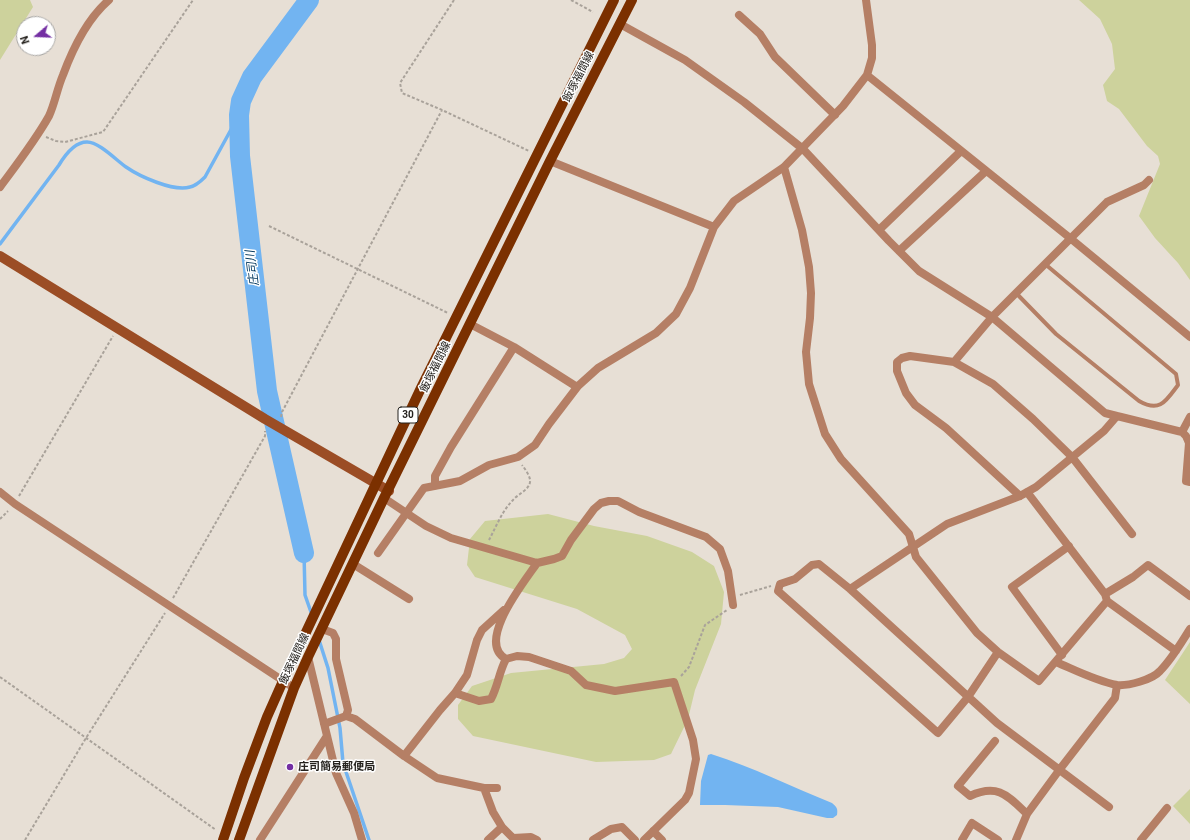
<!DOCTYPE html>
<meta charset="utf-8">
<style>
body{margin:0}
#map{position:relative;width:1190px;height:840px;overflow:hidden;background:#e7dfd5;font-family:Roboto,sans-serif}
canvas{display:block}
.north{position:absolute;left:16px;top:16px;width:40px;height:40px;box-sizing:border-box;background:#fff;border:1px solid #a8a7a5;border-radius:50%;rotate:251deg;font-size:11px;font-weight:700;line-height:16px;text-align:center;color:#25221e}
.north::after{content:'';display:block;margin:auto;width:14px;height:18px;background:#742fa3;clip-path:polygon(50% 0,100% 100%,50% 72%,0 100%)}
</style>
<div id="map">
<canvas width="1190" height="840"></canvas>
<div class="north">N</div>
</div>
<script>
const g = document.querySelector('canvas').getContext('2d');
g.lineJoin = 'round';
function fill(path, color) { g.fillStyle = color; g.fill(path, 'evenodd'); }
function strokePath(path, color, width, dash) { g.strokeStyle = color; g.lineWidth = width; g.lineCap = dash ? 'butt' : 'round'; g.setLineDash(dash || []); g.stroke(path); }
function drawText(font, color, halo, rows, align = 'center') {
  g.font = font + ' Roboto,"Noto Sans JP",sans-serif'; g.lineWidth = 3; g.setLineDash([]); g.textBaseline = 'middle'; g.strokeStyle = halo; g.fillStyle = color; for (const [text, x, y, turn = 0] of rows) {
    g.save(); g.translate(x, y); g.rotate((+turn || 0) * Math.PI / 180); g.textAlign = isNaN(turn) ? turn : align; if (halo) g.strokeText(text, 0, 0); g.fillText(text, 0, 0); g.restore();
  }
}
fill(new Path2D(`
 M0,0H30L33,7L0,60Z
 M1079,0H1190V280L1178,263L1155,238L1139,216L1160,164L1158,156L1147,146L1119,109L1107,101L1103,85L1115,69L1112,44L1100,19Z
 M548,514L594,526L647,536L692,552L714,566L724,592L721,624L695,690L688,719L671,754L654,760L596,762L473,736L458,719V705L472,686L511,673L604,664L624,658L632,649L625,635L577,609L475,577L467,565L470,539L485,521Z
 M1190,642V704L1165,680Z
 M1190,789V824L1173,806Z`), '#cdd29c');
fill(new Path2D(`
 M711,754C753,767 792,787 832,803C837,807 838,809 837,815L833,818H827L778,807L725,805H700L701,781L708,755Z`), '#72b4f1');
strokePath(new Path2D(`
 M0,244L59,165C65,155 74,142 87,142C99,142 116,160 126,167C139,176 173,192 190,187C196,186 201,181 205,177L239,115
 M304,553L305,595L312,615
 M319,640L328,668L340,728L343,763L369,840`), '#72b4f1', 3.5);
strokePath(new Path2D(`
 M304,553L267,391L240,156L239,115L241,101L252,77L309,0`), '#72b4f1', 20);
strokePath(new Path2D(`
 M454,0L400,83L402,93L442,110L529,151
 M571,0L593,12
 M46,137L56,141L65,142L103,132L193,0
 M269,226L448,313
 M281,417L282,412L442,110
 M19,496L113,336
 M0,519L8,511
 M489,540C496,527 502,511 513,500C518,494 529,490 530,482C531,477 525,469 522,465
 M740,595L771,586
 M173,598L265,436V431
 M681,676L689,667L705,625L727,610
 M0,677L216,830
 M25,840L86,738L165,613`), '#a9a29a', 2, [3, 2]);
strokePath(new Path2D(`
 M1016,293L1056,334L1139,401C1160,413 1166,401 1178,385L1176,374L1045,264`), '#b57f65', 4);
strokePath(new Path2D(`
 M739,15L760,34L775,57L835,115
 M620,24L685,60L744,102L803,149L889,241L919,271L992,317L1105,413L1117,416L1104,431L1036,487L1020,496L947,524L850,589
 M867,75L1070,238L1190,337
 M550,161L714,227
 M784,167L802,230L809,267L811,293L810,318L806,352L809,384L825,434L841,459L909,534L916,557L977,633L998,652L1039,681L1107,601
 M0,187C17,164 35,141 49,116C55,103 57,89 63,75C73,48 87,19 109,0
 M879,230L961,151
 M899,251L986,171
 M470,324L514,347L577,387
 M954,362L993,384L1033,419L1072,457L1132,534
 M1117,416L1182,432L1190,417
 M1182,432L1186,436L1189,443L1186,481L1190,482
 M435,486V476L451,447L514,347
 M0,492L15,504L294,688
 M1027,492L1105,594L1107,601L1176,651
 M1020,496L946,428L915,405L906,393L897,371V362L902,358L910,356L954,362L992,317L1107,202L1144,185L1149,180
 M384,498L426,526L451,538L537,563L554,559L562,556L571,540L594,509L601,503L609,501H618L639,512L706,537L720,549L728,571L733,605
 M378,553L424,488L460,481L489,465L518,457L535,445L549,424L578,386L598,368L656,333L676,314L690,288L714,227L734,201L784,167L843,106L867,75L872,58V45L866,0
 M353,564L409,599
 M1105,594L1133,577L1148,565L1190,596
 M322,629L333,633L336,639V659L348,710L346,716
 M998,652L968,697L938,733L778,591L780,584L795,579L812,565L819,564L850,589L997,723L1109,807
 M1062,655L1012,587L1069,546
 M308,657L336,773L354,813L362,840
 M506,659C475,642 525,581 537,563
 M1056,662C1075,670 1096,681 1117,685C1128,686 1152,680 1160,671C1172,659 1181,643 1190,629
 M455,693L467,675L477,640L482,630L504,610
 M324,724L346,716L355,719L404,756L437,778L484,788L493,812L502,827
 M995,741L958,786L970,796C998,783 1008,796 1027,814
 M404,756L440,710L455,693L479,701L491,699C498,686 499,672 506,659L517,656L529,657L571,671L586,685L615,691L674,682L693,740L696,759L689,793L685,800L644,840
 M484,788H497
 M653,831L662,840
 M260,840L327,736
 M488,840L502,827L513,838L531,837L537,840
 M593,840L611,829L622,827L635,840
 M962,840L972,823L998,840
 M1016,840L1027,814L1060,769L1115,698L1117,685
 M1141,840L1167,808`), '#b57f65', 8);
strokePath(new Path2D(`
 M0,256L265,419L389,491`), '#9b4d25', 10);
strokePath(new Path2D(`
 M223,840L244,778L267,717L283,681L421,388L614,0
 M239,840L294,688L308,657L384,498L550,161L632,0`), '#7b3000', 10);
for (const [x, y, r, color] of [
 [290,767,4,"#742fa3"]
]) { const dot = new Path2D(); dot.arc(x, y, r, 0, 2 * Math.PI); g.fillStyle = color; g.fill(dot); strokePath(dot, '#fff', 1.5); }
for (const [x, y, w] of [
 [408,415,20]
]) { const box = new Path2D(); box.roundRect(x - w / 2, y - 8, w, 16, 3); g.fillStyle = '#fff'; g.fill(box); strokePath(box, '#25221e', 1); }
drawText('bold 10px', '#25221e', null, [
 ["30",408,415]
]);
drawText('11px', '#25221e', '#fff', [
 ["飯塚福間線",579,77,-63],
 ["飯塚福間線",436,367,-64],
 ["飯塚福間線",295,659,-65]
]);
drawText('bold 11px', '#25221e', '#fff', [
 ["庄司簡易郵便局",298,767]
], 'left');
drawText('italic 12px', '#02375d', '#fff', [
 ["庄司川",253,268,-97]
]);
</script>
